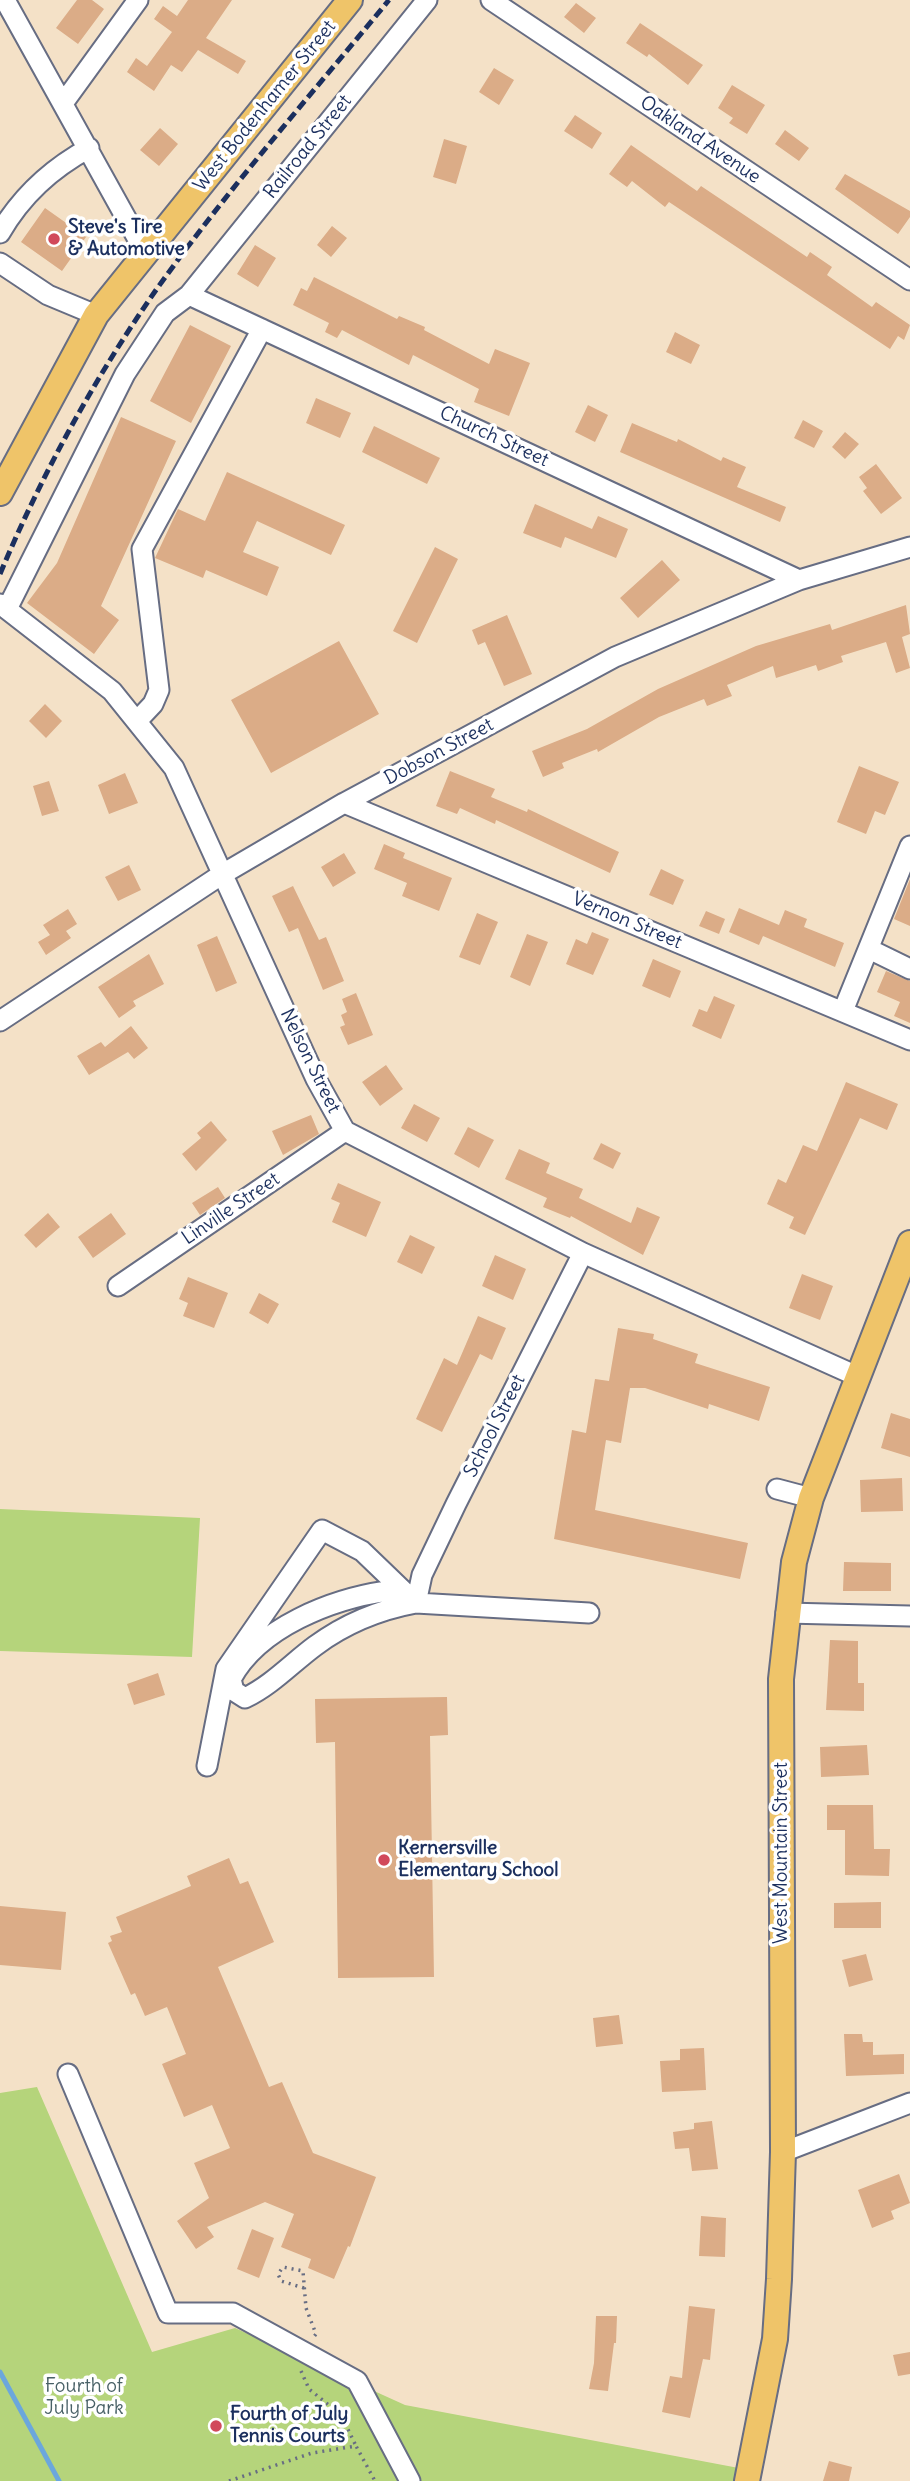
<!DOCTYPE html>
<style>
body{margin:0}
canvas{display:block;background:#f4e1c7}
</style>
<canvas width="910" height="2481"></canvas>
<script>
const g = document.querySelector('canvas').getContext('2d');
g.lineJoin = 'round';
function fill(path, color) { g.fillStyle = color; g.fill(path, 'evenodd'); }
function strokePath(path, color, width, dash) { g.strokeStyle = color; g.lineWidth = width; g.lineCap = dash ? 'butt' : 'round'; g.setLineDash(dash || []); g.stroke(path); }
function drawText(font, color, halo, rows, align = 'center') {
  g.font = font + ' Delius,sans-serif'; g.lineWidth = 7; g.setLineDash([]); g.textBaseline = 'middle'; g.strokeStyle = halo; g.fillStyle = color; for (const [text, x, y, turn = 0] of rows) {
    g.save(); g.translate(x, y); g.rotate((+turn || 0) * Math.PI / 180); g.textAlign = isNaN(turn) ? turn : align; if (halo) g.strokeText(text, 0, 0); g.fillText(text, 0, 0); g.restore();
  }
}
fill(new Path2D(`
 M0,1509L200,1518L192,1657L0,1651Z
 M37,2087L152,2352L235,2328L405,2405L744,2469L741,2481H0V2093Z`), '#b5d47b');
strokePath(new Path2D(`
 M0,2372L59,2481`), '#6ba7dc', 5);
fill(new Path2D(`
 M77,0H92L104,9L78,44L56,28Z
 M188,0H232L206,38L246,61L238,74L198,50L182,72L171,65L154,91L127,72L136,58L147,66L172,32L154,19L163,6L177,16Z
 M576,3L596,18L584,33L564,17Z
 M640,23L703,65L688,85L649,54L647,57L626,43Z
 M494,68L514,80L499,105L479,92Z
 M732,85L765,105L747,134L729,123L733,118L718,108Z
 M575,115L602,133L592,149L564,131Z
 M160,128L178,144L159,166L140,150Z
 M785,130L809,148L799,161L775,144Z
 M444,139L467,146L456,184L433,177Z
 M631,145L697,191L701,186L807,257L810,252L832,267L827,275L872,307L876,302L910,325L904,340L898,336L890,349L669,202L665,207L632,181L627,187L609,174Z
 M845,174L910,211V217L898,234L835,189Z
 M45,208L86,237L62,271L21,242Z
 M332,226L347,238L331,257L317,245Z
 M255,245L276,258L258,287L237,274Z
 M314,277L397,319L399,316L425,327L424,330L489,364L495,349L530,363L509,416L474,402L479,389L413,355L409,365L342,330L337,338L325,332L329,323L293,305L301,288L307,291Z
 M190,325L231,346L191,423L150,401Z
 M675,332L700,345L691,364L666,352Z
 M316,398L351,413L340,438L306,423Z
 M588,405L608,415L595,442L575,432Z
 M121,417L176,441L101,606L119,620L94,654L27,603L57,563Z
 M803,420L823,431L814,448L794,438Z
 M632,423L677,442L678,439L721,461L723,457L746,467L737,487L786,507L780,522L620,452Z
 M374,426L440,458L427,484L362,452Z
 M845,432L859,444L845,459L832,447Z
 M876,464L902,498L881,514L863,491L867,488L859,477Z
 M227,472L345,525L331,555L257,521L243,552L279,567L267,596L206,570L203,578L155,558L178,509L205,521Z
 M535,504L592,529L598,516L628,529L616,558L565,537L561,548L523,533Z
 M435,547L458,559L417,643L393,631Z
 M662,560L680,580L638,618L620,598Z
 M906,605L910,634L902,637L910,668L896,673L886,642L841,656L843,662L818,671L816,665L776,678L773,666L727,685L732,696L707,706L704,699L659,717L598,752L597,749L562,763L564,768L543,777L532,751L587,729L658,689L756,646L830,624L832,630Z
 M507,615L532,674L504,686L485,642L478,645L472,630Z
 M339,641L379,714L271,773L231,700Z
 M45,704L62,721L46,738L29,721Z
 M859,766L899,782L885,815L875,811L866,834L837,822Z
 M450,771L495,789L491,797L527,812L528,809L619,852L610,873L496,820L495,824L460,808L457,814L436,806Z
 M125,773L138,803L109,814L98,785Z
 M49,781L59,811L42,816L33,786Z
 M384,844L405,853L403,858L452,878L439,911L402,896L407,883L374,869Z
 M344,853L356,873L333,887L321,867Z
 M129,865L141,890L118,901L105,877Z
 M661,869L684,880L673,905L649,895Z
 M910,879V926L894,919Z
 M293,886L319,940L326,937L344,981L323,990L298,928L289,932L272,896Z
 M739,908L779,925L785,910L807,919L804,927L844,943L835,967L763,936L759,945L729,932Z
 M68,909L77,924L66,931L71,938L46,955L38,942L50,935L43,925Z
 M706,911L725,919L719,934L699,926Z
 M477,913L498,922L480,965L459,957Z
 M592,932L609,939L593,975L566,964L576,939L587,944Z
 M527,934L548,942L530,986L510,977Z
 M217,936L237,983L216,992L197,945Z
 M149,954L164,984L133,1001L136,1006L119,1018L98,987Z
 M653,959L681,971L670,998L642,986Z
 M886,971L910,981V1023L894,1016L900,1002L877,992Z
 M356,993L373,1035L348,1045L340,1027L345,1025L341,1015L347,1012L342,999Z
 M714,996L735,1005L721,1039L692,1026L699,1009L707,1012Z
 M131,1026L148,1048L134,1059L128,1052L89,1075L77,1056L101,1042L105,1047Z
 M386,1065L403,1089L380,1106L362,1082Z
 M846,1082L898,1104L887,1130L860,1118L805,1235L789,1228L794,1217L767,1204L778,1179L786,1183L803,1145L817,1151Z
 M414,1104L440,1118L427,1142L401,1128Z
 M311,1115L319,1134L283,1155L272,1131Z
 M211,1121L227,1140L196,1171L182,1154L201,1138L197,1133Z
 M468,1127L494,1140L479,1168L454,1154Z
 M601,1143L621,1153L613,1169L593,1159Z
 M519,1149L550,1163L546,1173L583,1189L579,1198L631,1223L637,1207L660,1217L643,1255L571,1216L570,1218L543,1207L547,1198L505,1179Z
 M338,1183L381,1202L366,1237L332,1222L340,1203L331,1199Z
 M218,1187L225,1198L200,1215L192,1203Z
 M48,1213L60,1227L36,1248L24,1235Z
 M111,1213L126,1234L93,1258L78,1237Z
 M410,1235L435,1247L422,1274L397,1262Z
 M495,1255L526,1269L513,1300L482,1286Z
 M802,1274L833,1286L820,1320L789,1308Z
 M188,1277L228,1293L214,1328L183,1316L188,1303L179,1299Z
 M259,1293L279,1304L268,1324L249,1313Z
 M478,1316L506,1328L492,1360L480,1354L442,1432L416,1419L444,1358L457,1365Z
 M618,1328L654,1334L653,1339L698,1354L695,1363L770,1387L759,1421L709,1404L708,1409L645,1388H630L621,1443L606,1440L595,1510L748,1543L740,1579L554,1539L572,1430L586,1433L595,1379L609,1381Z
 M891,1413L910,1419V1457L881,1448Z
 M902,1478L903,1511L861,1512L860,1480Z
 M844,1562L891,1563V1591H843Z
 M830,1640L858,1641V1683H864V1711L826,1710Z
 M158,1673L165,1695L134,1705L127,1684Z
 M447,1697L448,1735L430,1736L434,1977L338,1978L335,1742L316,1743L315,1699Z
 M867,1745L869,1775L821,1777L820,1747Z
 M827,1805H873L874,1849H890L889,1876L845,1875V1830H827Z
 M229,1858L240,1884L248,1881L274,1942L218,1967L269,2087L282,2082L313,2153L376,2177L350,2247L348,2246L334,2279L308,2268L311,2259L281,2247L294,2214L265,2202L207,2227L214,2237L196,2249L177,2221L209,2198L194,2163L230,2148L212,2105L184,2117L162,2064L186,2054L167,2007L145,2016L135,1993L131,1995L108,1943L112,1941L110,1936L122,1932L116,1917L191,1886L187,1876Z
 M881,1902V1928H834V1903Z
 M0,1906L66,1912L61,1970L0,1965Z
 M866,1954L873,1980L849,1987L842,1960Z
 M619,2015L623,2044L596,2047L593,2018Z
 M844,2034H862L863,2042H873V2055L904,2054V2074L846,2076Z
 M704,2048L706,2090L662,2092L660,2061L680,2060V2049Z
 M712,2121L718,2169L692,2171L689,2148L675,2149L673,2132L694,2129V2123Z
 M899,2174L910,2203L891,2211L894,2219L872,2228L858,2190Z
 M701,2216L726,2218L725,2257L699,2256Z
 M252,2229L274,2238L259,2278L237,2269Z
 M689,2306L715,2309L710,2360L703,2359L690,2418L662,2412L670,2376L682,2378Z
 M596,2316H617L616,2343H614L608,2391L589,2389L594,2363Z
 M910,2352V2374L898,2376L893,2355Z
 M829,2461L852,2467L849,2481H823Z`), '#dbac87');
const minor = new Path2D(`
 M5,0L146,254
 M491,0L910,280
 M64,102L138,0
 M0,233C22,195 51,169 89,148
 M0,263L48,295L96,315
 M189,295L799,580
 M0,604L112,691L174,768L316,1079L345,1131L583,1253L859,1377
 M7,609L125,374L165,313L189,295L427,0
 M137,721L153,704L159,690L142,549L262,329
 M344,803L910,1040
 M869,949L910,969
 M843,1011L910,846
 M0,1021L221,875L344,803L615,657L799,580L910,547
 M118,1286L345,1131
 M777,1489L811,1498
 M387,1591L416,1603C378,1610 346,1623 315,1646C292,1663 272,1685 245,1698L234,1691L231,1679C259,1627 332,1599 387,1591Z
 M416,1603L422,1575L456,1504L583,1253
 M786,1613L910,1616
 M207,1766L226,1669L322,1530L362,1551L416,1603L589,1613
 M68,2074L168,2313H233L357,2381L410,2481
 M783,2152L910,2103`);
const major = new Path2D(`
 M0,493L96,315L350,0
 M747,2481L775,2339L779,2279L783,2152L781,1679L794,1562L811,1498L910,1243`);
strokePath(minor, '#676d83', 23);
strokePath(major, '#676d83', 28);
strokePath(new Path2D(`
 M304,2288L281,2281L278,2274L283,2267L303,2271L306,2308L316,2334L313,2338
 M301,2371L309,2389L341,2415L356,2446
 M229,2481L312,2453L356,2446L375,2481`), '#676d83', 3.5, [2, 5]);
strokePath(minor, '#fff', 19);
strokePath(major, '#efc469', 24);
strokePath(new Path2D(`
 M0,574C42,474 94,379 156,290C228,189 310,96 389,0`), '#1b2f5e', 5, [10, 5]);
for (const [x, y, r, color] of [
 [54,239,7,"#d1495b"],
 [384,1860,7,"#d1495b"],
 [216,2426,7,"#d1495b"]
]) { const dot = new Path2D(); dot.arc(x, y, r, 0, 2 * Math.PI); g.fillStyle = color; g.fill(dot); strokePath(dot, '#fff', 2.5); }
drawText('19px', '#1b2f5e', '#fff', [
 ["West Bodenhamer Street",265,106,-51],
 ["Oakland Avenue",700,140,34],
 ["Railroad Street",308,147,-51],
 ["Church Street",494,437,25],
 ["Dobson Street",439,752,-28],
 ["Vernon Street",627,921,23],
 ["Nelson Street",310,1061,64],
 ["Linville Street",231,1209,-34],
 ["School Street",495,1426,-63],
 ["West Mountain Street",782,1853,-90]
]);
drawText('bold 19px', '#1b2f5e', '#fff', [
 ["Steve's Tire",68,228],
 ["& Automotive",68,250],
 ["Kernersville",398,1849],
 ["Elementary School",398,1871],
 ["Fourth of July",230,2415],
 ["Tennis Courts",230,2437]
], 'left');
drawText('19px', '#496167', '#fff', [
 ["Fourth of",84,2387],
 ["July Park",84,2409]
]);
</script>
